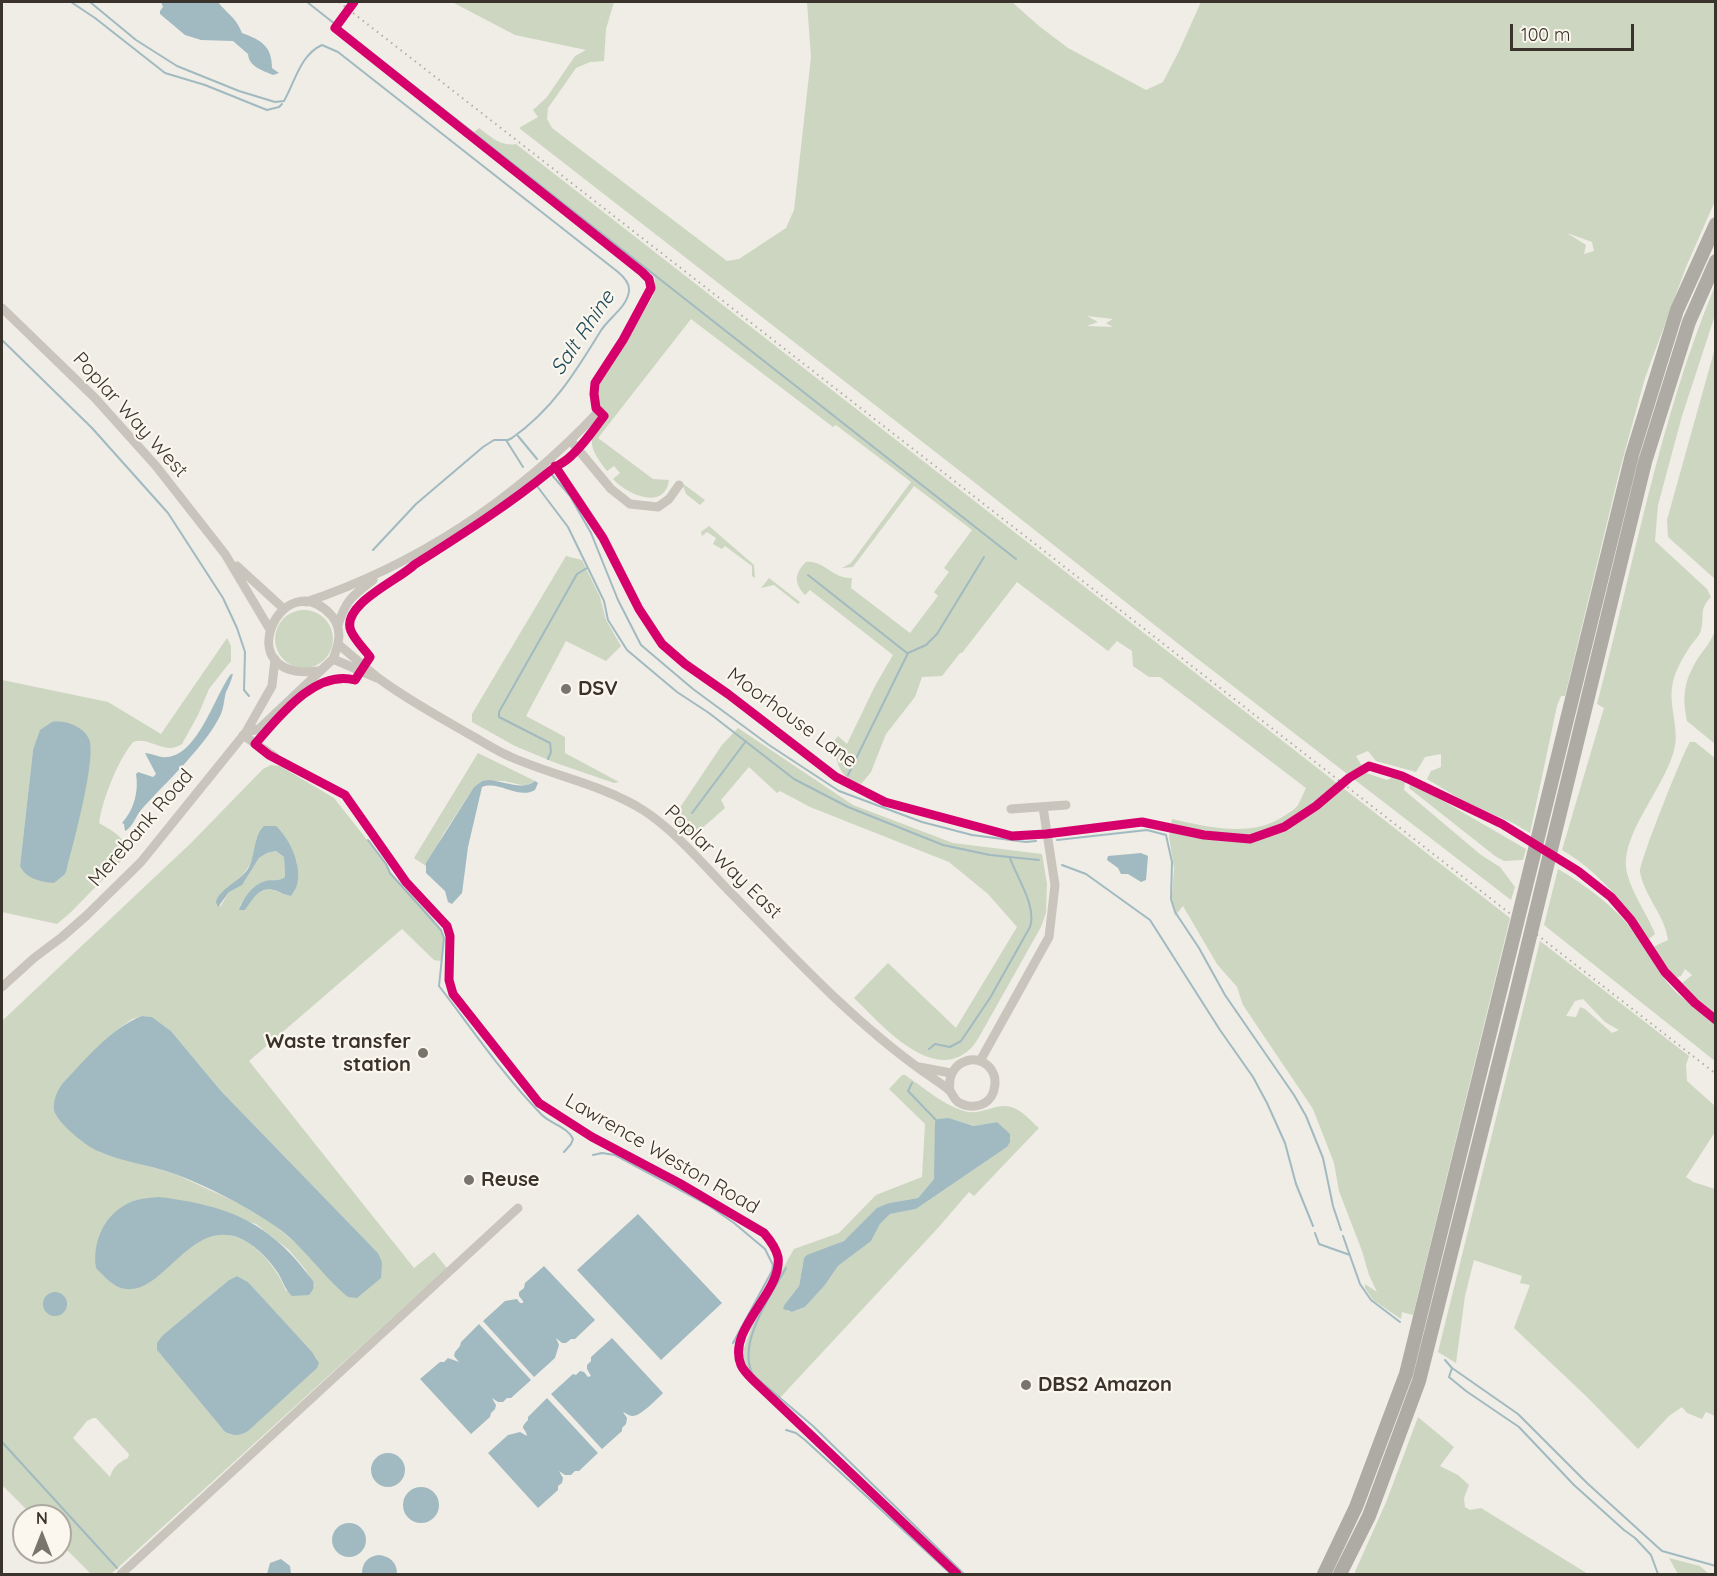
<!DOCTYPE html>
<style>
body{margin:0}
#map{position:relative;width:1717px;height:1576px;overflow:hidden;background:#efede5;font-family:Quicksand,sans-serif}
canvas{display:block}
.frame{position:absolute;inset:0;border:3px solid #3a332b;pointer-events:none}
.north{position:absolute;left:12px;top:1504px;width:60px;height:60px;box-sizing:border-box;background:#fbf7ee;border:2px solid #aea9a0;border-radius:50%;rotate:0deg;font-size:16px;font-weight:700;line-height:24px;text-align:center;color:#3a332b}
.north::after{content:'';display:block;margin:auto;width:21px;height:27px;background:#79746c;clip-path:polygon(50% 0,100% 100%,50% 72%,0 100%)}
.scale{position:absolute;left:1510px;top:24px;width:124px;height:27px;box-sizing:border-box;border:3px solid #3a332b;border-top:0;padding-left:8px;font-size:18px;line-height:21px;white-space:nowrap;color:#3a332b;-webkit-text-stroke:4px #fbf7ee;paint-order:stroke}
</style>
<div id="map">
<canvas width="1717" height="1576"></canvas>
<div class="frame"></div>
<div class="north">N</div>
<div class="scale">100 m</div>
</div>
<script>
const g = document.querySelector('canvas').getContext('2d');
g.lineJoin = 'round';
function fill(path, color) { g.fillStyle = color; g.fill(path, 'evenodd'); }
function strokePath(path, color, width, dash) { g.strokeStyle = color; g.lineWidth = width; g.lineCap = dash ? 'butt' : 'round'; g.setLineDash(dash || []); g.stroke(path); }
function drawText(font, color, halo, rows, align = 'center') {
  g.font = font + ' Quicksand,sans-serif'; g.lineWidth = 4.5; g.setLineDash([]); g.textBaseline = 'middle'; g.strokeStyle = halo; g.fillStyle = color; for (const [text, x, y, turn = 0] of rows) {
    g.save(); g.translate(x, y); g.rotate((+turn || 0) * Math.PI / 180); g.textAlign = isNaN(turn) ? turn : align; if (halo) g.strokeText(text, 0, 0); g.fillText(text, 0, 0); g.restore();
  }
}
fill(new Path2D(`
 M452,2H614L606,29L604,61L590,62L576,68L548,108L547,119L552,128L727,261L739,259L786,228L794,210L811,57L807,2H1012L1039,26L1068,48L1146,90L1163,82L1179,51L1201,2H1715V201L1686,267L1645,378L1620,469L1565,696H1561L1557,706L1530,833L1513,823L1465,802L1427,779L1431,771L1441,767V754L1425,757L1416,772L1376,761L1368,751L1356,756L1366,773L1387,780L1393,777L1405,782L1404,790L1481,855L1500,867L1515,887L1511,900L1190,653L974,482L519,128L538,117L533,110L547,97L575,56L586,50L515,35ZM1567,233L1592,242L1594,251L1584,254L1586,245ZM1087,316L1113,319L1106,323L1113,327L1087,326L1098,322Z
 M479,128C490,136 501,147 516,144L1510,918L1413,1315L1402,1312L1401,1319L1373,1300L1365,1288V1284L1377,1292L1369,1275L1362,1251L1339,1191L1334,1163L1313,1109L1243,1005L1237,987L1217,964L1183,906L1175,916L1172,897L1174,868L1169,837L1172,819C1208,827 1254,839 1287,814C1291,812 1295,809 1298,805C1301,800 1303,794 1306,788L1160,677H1149L1133,666L1132,651L1117,641L1108,651L1017,582L962,653H960L942,676L922,677L915,697L886,734L871,772L861,784C838,778 836,761 834,741L838,736L847,744L875,686L893,655L810,590L805,595C794,583 794,574 806,562C824,560 834,580 852,578L851,588L910,633L938,596L934,592L949,572L944,568L972,530L914,486L853,567L842,568L851,563L911,482L836,425L833,427L691,319L598,438L653,479L669,480C665,511 627,495 613,479L620,473L614,466L607,471C598,459 586,445 595,430C600,424 604,422 605,413L598,406L597,385L622,348L653,296L655,277L473,133Z
 M1715,286V315L1682,416L1658,505L1655,541L1707,589L1711,597C1698,611 1705,615 1701,630C1700,635 1694,641 1691,645C1683,657 1674,672 1672,687C1669,709 1681,732 1673,754C1662,788 1630,825 1626,858C1623,882 1647,912 1655,934L1649,939C1626,905 1598,871 1562,850L1604,708L1597,704C1634,564 1659,420 1715,286Z
 M1715,348V579L1668,537L1667,520Z
 M682,483L705,500L700,505L686,494Z
 M709,526L754,565L755,578L752,576V566L725,546L722,549L713,544L716,538L707,532L702,536L701,532Z
 M566,556L582,560L600,597L606,620L621,646L606,661L566,641L526,716L565,737V753L619,782L614,783L556,763L515,746L472,722V714Z
 M769,578L800,602L798,604L774,585L761,588Z
 M275 639a29 29 0 1 1 58 0a29 29 0 1 1-58 0Z
 M1715,630V744L1687,721C1682,695 1684,681 1698,658C1705,648 1712,641 1715,630Z
 M227,638L231,646V661L209,689L198,715L182,744C164,756 150,736 133,742C117,762 103,798 99,823C112,831 133,840 123,859L71,912L57,924L2,912V680L108,702L161,734ZM91,747L48,882C36,880 27,878 20,866L33,750Z
 M738,728L853,805L953,843L1042,854L1047,884L1046,913L1041,927L983,1030C980,1035 977,1041 973,1046C935,1088 881,1024 854,998L888,963L956,1028L1017,927L988,894L949,862L810,807L780,791L777,793L749,767L721,800L725,808L699,831L691,834L673,818L722,745Z
 M1690,742H1695L1715,758V1061L1544,925L1558,869C1587,886 1615,907 1636,934C1650,950 1657,972 1672,988C1681,998 1694,1006 1704,1014L1708,1013L1680,985L1692,975L1685,969L1681,976L1675,978L1653,947L1668,940C1665,915 1645,898 1640,872C1639,863 1683,752 1690,742Z
 M478,753L535,781L526,786L504,781H482L474,787L444,833L426,866L414,858Z
 M271,765L280,766L334,798L386,864L390,873C402,886 442,923 444,938C445,945 442,954 441,961L434,960L402,929L249,1061L414,1268L434,1252L447,1268L111,1574H91L60,1543V1516H33L2,1485V1021L191,843L263,769ZM281,831L297,863L295,891L291,896C285,895 282,893 276,891C260,884 254,898 245,910L240,906C246,894 255,882 270,881C277,880 279,881 285,877L284,857L276,851L267,853L259,858L244,881L229,892L220,907V894C240,880 256,865 256,839ZM142,1016L152,1017L171,1031L221,1091L378,1253L382,1263L348,1297L299,1246L274,1225L240,1204L175,1174L99,1152L75,1135L56,1115L54,1109L62,1084L118,1029L132,1019ZM159,1197L256,1224L289,1250L305,1269L315,1286L286,1291C275,1262 240,1222 205,1238C183,1248 167,1270 146,1283ZM237,1276L248,1282L317,1359L232,1435L225,1432L157,1350L163,1335L229,1280ZM93,1418H96L129,1454L128,1458C118,1463 113,1467 110,1477L73,1438L87,1421Z
 M1410,784L1431,794L1526,849L1523,860L1504,861L1495,856L1409,788Z
 M1540,941L1689,1056L1686,1065L1687,1081L1715,1106V1132L1686,1177L1693,1182L1715,1189V1416L1706,1412L1702,1419L1687,1413L1682,1407L1669,1416L1638,1449L1587,1397L1514,1328L1530,1285L1520,1283L1522,1276L1474,1260L1465,1296L1456,1363L1438,1352ZM1583,999L1605,1022L1619,1030L1612,1033L1585,1009L1580,1007L1576,1017L1566,1016L1575,1001Z
 M902,1075H905C923,1087 943,1105 964,1111C984,1117 999,1098 1018,1110C1025,1114 1032,1122 1039,1128L974,1196L969,1192L937,1229L778,1400L750,1374L743,1357L744,1348L757,1313L794,1249L839,1233L876,1195L922,1177L925,1124L889,1089ZM949,1118L975,1126L997,1122L1007,1147L916,1209L890,1214L880,1224L871,1240L838,1266L825,1285L805,1307L792,1312L787,1311L785,1304L799,1286L804,1258L844,1241L889,1203L918,1198L934,1179Z
 M1418,1417L1454,1447L1440,1466L1458,1475L1469,1485L1464,1498L1465,1507L1470,1510L1481,1508L1588,1574H1354L1387,1500Z
 M1669,1558L1700,1566L1709,1574H1678Z`), '#ccd6c0');
fill(new Path2D(`
 M161,2H218C229,16 235,16 242,33C261,40 272,46 272,68L279,73L273,75C262,70 249,67 248,54L233,41L201,40L185,35L160,14V11L163,7Z
 M231,674H233C231,681 229,686 226,692C224,699 224,707 221,714C206,746 165,783 141,810C135,817 133,827 125,831L124,824L122,823C134,810 139,791 136,774L138,772L153,777L156,774L145,753C151,753 159,758 167,757C198,755 215,695 231,674Z
 M52,722C65,720 83,726 89,739C97,757 73,845 67,868L65,874L54,883C41,882 26,879 20,866L33,750L40,730Z
 M489,780C503,781 524,791 535,781L538,783L535,790C518,800 499,780 482,787L468,847L462,893L452,904L448,902L445,891L426,873V863L474,787L482,781Z
 M264,826H276C292,841 308,877 291,896C285,895 282,893 277,891C260,884 254,898 245,910H239C243,898 252,885 265,881C273,879 278,882 285,877L284,857L276,851L267,853L259,858L242,885L229,892L218,907L216,902C219,889 239,882 248,869C256,855 253,836 264,826Z
 M1141,853L1148,856L1146,880L1141,882L1128,874H1121L1118,868L1107,860L1108,856Z
 M142,1016L152,1017L171,1031L221,1091L378,1253L382,1262L381,1278L357,1298L348,1297C321,1275 302,1243 272,1224C242,1204 209,1187 175,1174C150,1165 124,1162 100,1152C88,1148 56,1122 54,1110C53,1100 57,1092 62,1084C84,1061 112,1027 142,1016Z
 M949,1118L974,1126L997,1122L1010,1134V1142L1007,1147L916,1209L890,1214L880,1224L871,1241L838,1266L825,1285L805,1307L792,1312L783,1309L785,1304L799,1286L804,1258L807,1255L844,1241L877,1208L889,1203L918,1198L934,1179L935,1122L938,1119Z
 M159,1197C230,1206 270,1222 313,1281C315,1287 313,1290 309,1295L292,1296C285,1290 283,1281 278,1273C269,1259 253,1243 237,1237C189,1221 164,1293 126,1289C114,1288 104,1276 96,1268C92,1241 105,1213 131,1202C140,1198 150,1198 159,1197Z
 M638,1214L722,1303L661,1360L577,1270Z
 M544,1266L595,1320L575,1339H571L566,1343H562L556,1338L559,1345L555,1358L534,1377L483,1321L505,1301L517,1299L520,1303H523V1301L519,1296V1292L524,1288L525,1283Z
 M237,1276L248,1282L312,1352L319,1363L317,1368L248,1431C239,1436 234,1436 225,1432L157,1350V1343L163,1335L229,1280Z
 M43 1304a12 12 0 1 1 24 0a12 12 0 1 1-24 0Z
 M479,1324L531,1380L511,1398H507L503,1402H498L492,1398L496,1405L495,1409L491,1413L490,1417L471,1434L420,1379L440,1362H444L448,1358L459,1362L454,1356L455,1352L460,1346L461,1342Z
 M612,1338L663,1393C657,1399 640,1417 632,1416C629,1416 626,1413 623,1412L627,1418L626,1424L622,1428V1431L602,1449L551,1394L573,1374L576,1375L580,1371L584,1372L588,1377L591,1376L587,1369V1365L591,1361V1357Z
 M547,1398L598,1453L579,1471H575L571,1475H565L559,1471L563,1478L562,1483L558,1486V1490L538,1508L488,1453L508,1435L520,1432L527,1436C526,1427 518,1430 528,1420V1417Z
 M371 1470a17 17 0 1 1 34 0a17 17 0 1 1-34 0Z
 M403 1505a18 18 0 1 1 36 0a18 18 0 1 1-36 0Z
 M332 1540a17 17 0 1 1 34 0a17 17 0 1 1-34 0Z
 M378,1555C390,1556 397,1562 397,1574H362C362,1563 367,1557 378,1555Z
 M281,1559L290,1566L291,1574H267L270,1563Z`), '#a1bac1');
strokePath(new Path2D(`
 M71,2L95,18L165,73L205,85L267,110L279,107L282,104
 M90,2L136,40L177,66L239,91L275,102L284,101C295,82 300,55 322,45L338,52L618,272C624,277 630,283 629,291C627,308 608,318 600,332C575,373 552,410 512,438L508,440H494L483,447L416,504L373,550
 M307,2L1016,559
 M2,340L92,428L168,513L223,598L237,628L245,652L244,690L249,696
 M518,436L537,459
 M506,440L523,467
 M552,475L570,496L591,533L618,600L641,645L693,689L769,745L839,791L922,822L972,835L1026,842L1036,841
 M537,486L568,527L604,601L608,620L627,650L677,692L709,713L794,779L848,807L943,845L990,855L1039,860
 M808,575L907,653
 M548,759L551,752L550,743L499,717V712L577,574L587,568
 M848,775L908,653L926,645L937,634L984,557
 M692,813L746,741
 M368,840L386,864L390,873L441,930L444,938L439,986C472,1029 503,1075 541,1114C550,1124 567,1126 573,1139L571,1144L564,1152
 M1057,840L1147,830L1166,835L1172,862L1171,899L1175,912L1199,948L1225,995L1294,1095L1306,1116L1323,1158L1333,1206L1341,1230
 M1062,865L1086,874L1150,920L1220,1030L1253,1077L1267,1103L1285,1143L1296,1184L1313,1226
 M929,1049L935,1044L950,1047L961,1041L990,998L1030,927C1037,906 1017,878 1010,858
 M912,1083L908,1091L936,1120
 M593,1155L602,1153L615,1155L708,1205L734,1223L765,1249L773,1265L772,1271L733,1343
 M1315,1233L1319,1244L1350,1255
 M1343,1236L1360,1284L1371,1300L1400,1322
 M786,1268C771,1295 736,1344 753,1375L813,1426L964,1574
 M1445,1360L1452,1368L1518,1414L1587,1483L1662,1551L1716,1566
 M1452,1368L1449,1377L1466,1391L1519,1427L1574,1485L1624,1530L1635,1538L1651,1555L1658,1574
 M786,1430L796,1433L805,1440L951,1574
 M2,1442L117,1568`), '#a1bac1', 2);
strokePath(new Path2D(`
 M2,308L95,398L156,466L225,554L269,628
 M571,441L611,489L630,504L658,507L669,499L679,485
 M237,566L284,609
 M306,602C419,564 518,497 599,411
 M338,625C346,600 352,596 373,580
 M339,645C353,656 367,670 381,680C408,700 438,716 467,733C482,741 496,751 511,757C554,776 603,785 643,810C676,831 708,870 736,898C795,959 855,1023 924,1072C932,1078 943,1084 950,1091C953,1095 954,1099 958,1102C969,1109 984,1107 991,1097C995,1091 996,1081 994,1075C984,1049 945,1058 950,1091
 M333,659L377,678
 M246,732L259,729L333,659C339,644 343,630 332,616C282,560 226,682 318,671
 M243,735L275,757
 M1011,809L1066,805
 M2,987L34,958L62,937L86,916L141,862L246,732L272,686L275,659
 M980,1061L1049,937L1055,885L1043,807
 M919,1067L951,1073
 M121,1574L518,1208`), '#c9c5bd', 9);
strokePath(new Path2D(`
 M1324,1574L1356,1507L1406,1374L1632,455L1677,310L1716,224
 M1340,1574L1369,1516L1419,1381L1515,998L1645,462L1689,322L1716,261`), '#aeaba4', 14);
strokePath(new Path2D(`
 M339,2L1716,1074`), '#b1ada7', 2, [1.5, 4.5]);
strokePath(new Path2D(`
 M354,2L335,28L642,272L649,279L651,288L623,340L595,383L594,394L596,408L604,416C594,429 584,444 572,455C566,462 557,465 550,471C507,506 461,535 414,565C399,580 340,605 351,631C355,640 364,649 370,657L355,680C315,669 279,717 255,744L269,755L345,795L406,882L447,926L450,936L449,980L453,994L539,1103L592,1137L679,1183L764,1233C770,1240 776,1248 778,1257C783,1292 726,1329 741,1365C743,1370 749,1376 753,1380L957,1574
 M555,466L603,538L639,609L662,644L685,664L728,694L836,777L885,802L1012,836L1046,834L1142,822L1204,835L1250,839L1284,827L1316,806L1349,778L1369,766L1402,776L1502,824L1578,871L1611,897L1631,920L1665,972L1695,1003L1716,1020`), '#d6006c', 9);
for (const [x, y, r, color] of [
 [566,689,6,"#79746c"],
 [423,1053,6,"#79746c"],
 [469,1180,6,"#79746c"],
 [1026,1385,6,"#79746c"]
]) { const dot = new Path2D(); dot.arc(x, y, r, 0, 2 * Math.PI); g.fillStyle = color; g.fill(dot); strokePath(dot, '#fbf7ee', 2); }
drawText('20px', '#3a332b', '#fbf7ee', [
 ["Poplar Way West",130,415,48],
 ["Moorhouse Lane",792,718,36],
 ["Merebank Road",141,828,-49],
 ["Poplar Way East",723,862,44],
 ["Lawrence Weston Road",662,1154,30]
]);
drawText('bold 20px', '#3a332b', '#fbf7ee', [
 ["DSV",578,689],
 ["Waste transfer",411,1042,"right"],
 ["station",411,1065,"right"],
 ["Reuse",481,1180],
 ["DBS2 Amazon",1038,1385]
], 'left');
drawText('italic 21px', '#204c5c', '#fbf7ee', [
 ["Salt Rhine",583,333,-56]
]);
</script>
